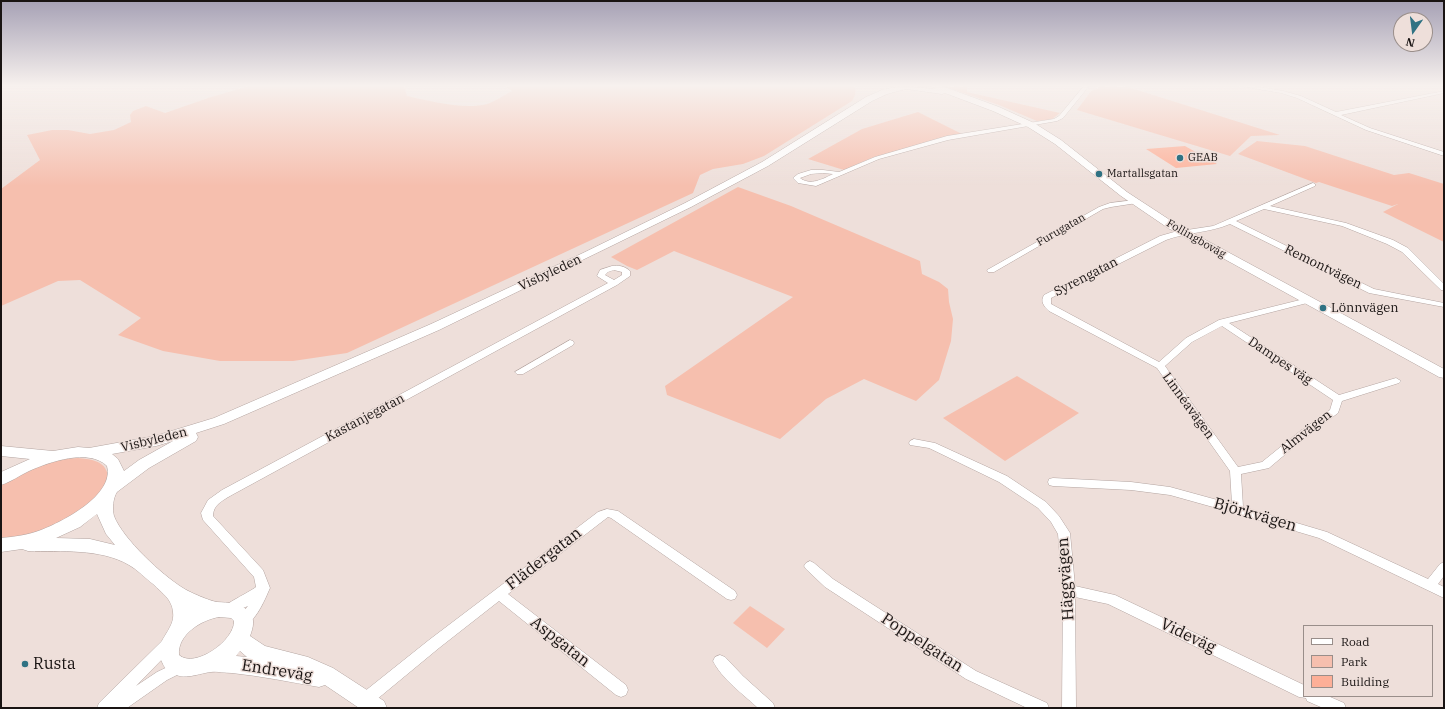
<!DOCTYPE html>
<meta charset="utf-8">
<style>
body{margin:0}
#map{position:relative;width:1445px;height:709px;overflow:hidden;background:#eedfda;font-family:"IBM Plex Serif",serif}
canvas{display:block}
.frame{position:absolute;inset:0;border:2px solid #191413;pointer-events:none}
.legend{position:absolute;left:1303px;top:625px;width:130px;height:72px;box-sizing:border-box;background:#eedfda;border:1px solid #998e8a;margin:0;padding:5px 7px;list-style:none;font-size:12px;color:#191413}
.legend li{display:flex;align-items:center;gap:8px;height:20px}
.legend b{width:20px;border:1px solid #998e8a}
.north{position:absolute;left:1393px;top:12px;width:40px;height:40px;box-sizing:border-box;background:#eedfda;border:1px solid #998e8a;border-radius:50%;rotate:194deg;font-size:11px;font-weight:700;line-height:16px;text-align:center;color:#191413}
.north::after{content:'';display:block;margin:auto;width:14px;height:18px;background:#2f7283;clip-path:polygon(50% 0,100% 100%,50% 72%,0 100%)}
</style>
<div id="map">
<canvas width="1445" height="709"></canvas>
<div class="frame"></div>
<ul class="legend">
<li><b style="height:5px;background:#fff"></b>Road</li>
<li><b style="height:11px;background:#f6bfae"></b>Park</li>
<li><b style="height:11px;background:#fdaf97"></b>Building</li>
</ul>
<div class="north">N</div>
</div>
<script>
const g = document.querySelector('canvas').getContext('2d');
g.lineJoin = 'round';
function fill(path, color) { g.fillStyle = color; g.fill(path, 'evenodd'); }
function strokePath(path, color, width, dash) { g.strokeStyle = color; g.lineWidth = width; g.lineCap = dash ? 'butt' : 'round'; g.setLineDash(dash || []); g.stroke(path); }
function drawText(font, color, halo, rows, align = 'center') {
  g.font = font + ' "IBM Plex Serif",serif'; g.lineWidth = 3; g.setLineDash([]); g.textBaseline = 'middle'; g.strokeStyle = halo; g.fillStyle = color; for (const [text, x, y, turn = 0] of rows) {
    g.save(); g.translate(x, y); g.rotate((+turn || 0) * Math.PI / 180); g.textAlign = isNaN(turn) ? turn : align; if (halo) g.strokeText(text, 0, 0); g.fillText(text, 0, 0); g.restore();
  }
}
fill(new Path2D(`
 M249,86H404L407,96C430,101 464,110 487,104C496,101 504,95 512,91L506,87L510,86H854C857,92 855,96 852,101L764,156L743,164L713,169L700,175L693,193L347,353L293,361H220L163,351L118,335L141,318L80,280L58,281L1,306V189L40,160L27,135L52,130H68L90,134L114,130L131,122L130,115L133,111L146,106L165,113L211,97Z
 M967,86V92L1060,113L1051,120L1037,121L999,105L946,87Z
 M1099,86L1128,87L1280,135L1251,136L1230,156L1077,110L1091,91L1097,89Z
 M918,112L962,134L874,157L844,170L808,159L862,129Z
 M1257,141L1305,146L1394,175L1409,173L1444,184V242L1383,212L1398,204L1392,206L1319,182L1316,183L1238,154Z
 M738,187L791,206L920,261L922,274L939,282L948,289L949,302L953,319L951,341L939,380L916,401L864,379L826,399L780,439L667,395L665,386L793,297L674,251L637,270L627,266L611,257Z
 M1017,376L1079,413L1005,461L943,418Z
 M78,458C89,459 103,460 107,472C113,494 74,514 59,522C53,526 47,530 40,532C28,536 14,537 1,540V485C24,470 52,459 78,458Z
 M750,606L785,629L767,648L733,623Z`), '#f6bfae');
fill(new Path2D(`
 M1185,146L1217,164L1176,168L1146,149Z`), '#fdaf97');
const street = new Path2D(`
 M1084,86H1089L1063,118L1057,121L948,140L879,159L816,186L798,183L793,178L798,174L811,170H823L839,172L875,157L947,136L1054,119L1059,116ZM823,173L833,174C823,179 810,186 800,178L811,174Z
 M1240,86H1255L1283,91L1301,96L1336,112L1444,91V93L1341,115L1370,128L1444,152V156L1366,130L1297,98L1281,93Z
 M1313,183L1315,184V186L1270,206L1346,223L1393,240L1408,248L1444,284V290H1441L1402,252L1387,244L1342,226L1264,209L1236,221L1374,289L1444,303V307L1369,293L1230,224C1209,233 1187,232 1166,240L1051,298V304L1159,362L1186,338L1219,320L1308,298H1311L1312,300L1311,302L1229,323L1339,395L1396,378L1401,381L1399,383L1342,401L1338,413L1307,436L1269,468L1241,474L1243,507L1327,532L1428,579L1440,564L1444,562V576L1438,584L1444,587V598L1319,538L1238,514L1170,495L1131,490L1053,486L1049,485L1048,482L1049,479L1053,478L1131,482L1170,487L1232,504L1230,471L1157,368L1049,311C1044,306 1040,302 1044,295L1160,236L1174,232L1213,226ZM1222,326L1333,400L1330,410L1299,432L1262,462L1238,467L1165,366L1192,342Z
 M1135,200L1138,202L1137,203L1111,207L1103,209L994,272H988L987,270L1099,207L1110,203Z
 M612,266C618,265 625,266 630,271V276L617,285L230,496C222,501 213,505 213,516L263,570L270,588C265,599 253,630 238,625L236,621L248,606L228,614L223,613L222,609C224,604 248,593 256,587L254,577L203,520L201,513L208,500L222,490L608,283L597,276L600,270ZM614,270L622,272V275L614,280L605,275L608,272Z
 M570,340L573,341L574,343L573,345L523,374H517L515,372Z
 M914,439L935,443L1007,476L1046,502L1059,516L1070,533L1075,586L1115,595L1304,685V696H1328L1344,703L1346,708H1323L1307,701L1306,698L1299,697L1108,604L1075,597L1076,708H1062L1063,590L1058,534L1051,522L1038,508L999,482L929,448L910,445L909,443L910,441Z
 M607,509L618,511L735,591L737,595L735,599L731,600L727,599L611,518L608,517L508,594L626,685L628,690L626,695L621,697L616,695L499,601L439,648L370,705L365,707L360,705L358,700L360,695L429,640L598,512Z
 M810,561L814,563L833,579L976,671L1047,703L1049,708H1027L966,679L825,587L806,569L804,566L806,563Z
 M167,639L172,641L174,645L172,649L136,686L157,672L180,661L185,663L187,667L185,671L167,680L127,708H97L99,703L162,641Z
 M720,655L725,657L743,676L773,703L775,708H758C744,695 721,678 713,661L715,657Z`);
const secondary = new Path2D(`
 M901,86L936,89L931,86H942L999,107L1034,123L1061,140L1127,192L1176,224L1444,369V378L1439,377L1168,228L1121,196L1055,144L1028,127L993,111L945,93L942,94L906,89L887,94L872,101L768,166L691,207L439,330L224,424L196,433L198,437L196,441L149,468L117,492C113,498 112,509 114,516C123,539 162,575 183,588C189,592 210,601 217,602C229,603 239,602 248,611C256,618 253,628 250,636L265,646L308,657L333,668L384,701L387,708H359L325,685L319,687C290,682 261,676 232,673C225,673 217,671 211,672C195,674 183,682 167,670C164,667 163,664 161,660C152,642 176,630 173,612C172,599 162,593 153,584C145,578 138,570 129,565C100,548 61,552 28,551L22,549L1,552V538C14,537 28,535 41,530C62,522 115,495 107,466C89,448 49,462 29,471C20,475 11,482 1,485V472L30,459L1,456V446L53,451L78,447L89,448L155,436L214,418L431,324L583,253L685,203L762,162L866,97L882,90ZM173,441L139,460L124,471L118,459L112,454L156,446ZM97,514L106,534L115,545L90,539L56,538L80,527ZM219,617L231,618L234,621C235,640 195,669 179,655C177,635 201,620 219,617ZM240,651L247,657L236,656Z`);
strokePath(street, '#b3a4a0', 1);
strokePath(secondary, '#b3a4a0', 1);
fill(street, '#fff');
fill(secondary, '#fff');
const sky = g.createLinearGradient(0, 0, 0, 186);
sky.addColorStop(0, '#a6a1b5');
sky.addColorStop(0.46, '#f7f1ee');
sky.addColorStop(1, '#f7f1ee00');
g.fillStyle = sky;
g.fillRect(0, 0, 1445, 186);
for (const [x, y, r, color] of [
 [1180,158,4,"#2f7283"],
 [1099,174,4,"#2f7283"],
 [1323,308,4,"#2f7283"],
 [25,664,4,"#2f7283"]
]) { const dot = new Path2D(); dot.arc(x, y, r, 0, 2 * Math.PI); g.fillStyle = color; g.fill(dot); strokePath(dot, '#eedfda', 1.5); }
drawText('11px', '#191413', '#eedfda', [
 ["GEAB",1188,158],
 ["Martallsgatan",1107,174]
], 'left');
drawText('11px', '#191413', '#eedfda', [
 ["Furugatan",1061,230,-30],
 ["Follingboväg",1196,239,30]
]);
drawText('13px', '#191413', '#eedfda', [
 ["Remontvägen",1323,267,26],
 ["Visbyleden",550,273,-25],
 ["Syrengatan",1086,277,-27],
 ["Dampes väg",1280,361,34],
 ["Linnéavägen",1188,406,54],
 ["Kastanjegatan",365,418,-28],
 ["Almvägen",1306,432,-38],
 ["Visbyleden",154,440,-14]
]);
drawText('13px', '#191413', '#eedfda', [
 ["Lönnvägen",1331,308]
], 'left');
drawText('16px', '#191413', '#eedfda', [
 ["Björkvägen",1255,515,16],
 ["Flädergatan",544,559,-38],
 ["Häggvägen",1066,579,-94],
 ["Videväg",1188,636,26],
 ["Aspgatan",560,642,38],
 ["Poppelgatan",922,643,33],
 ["Endreväg",277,671,9]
]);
drawText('16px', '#191413', '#eedfda', [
 ["Rusta",33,664]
], 'left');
</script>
